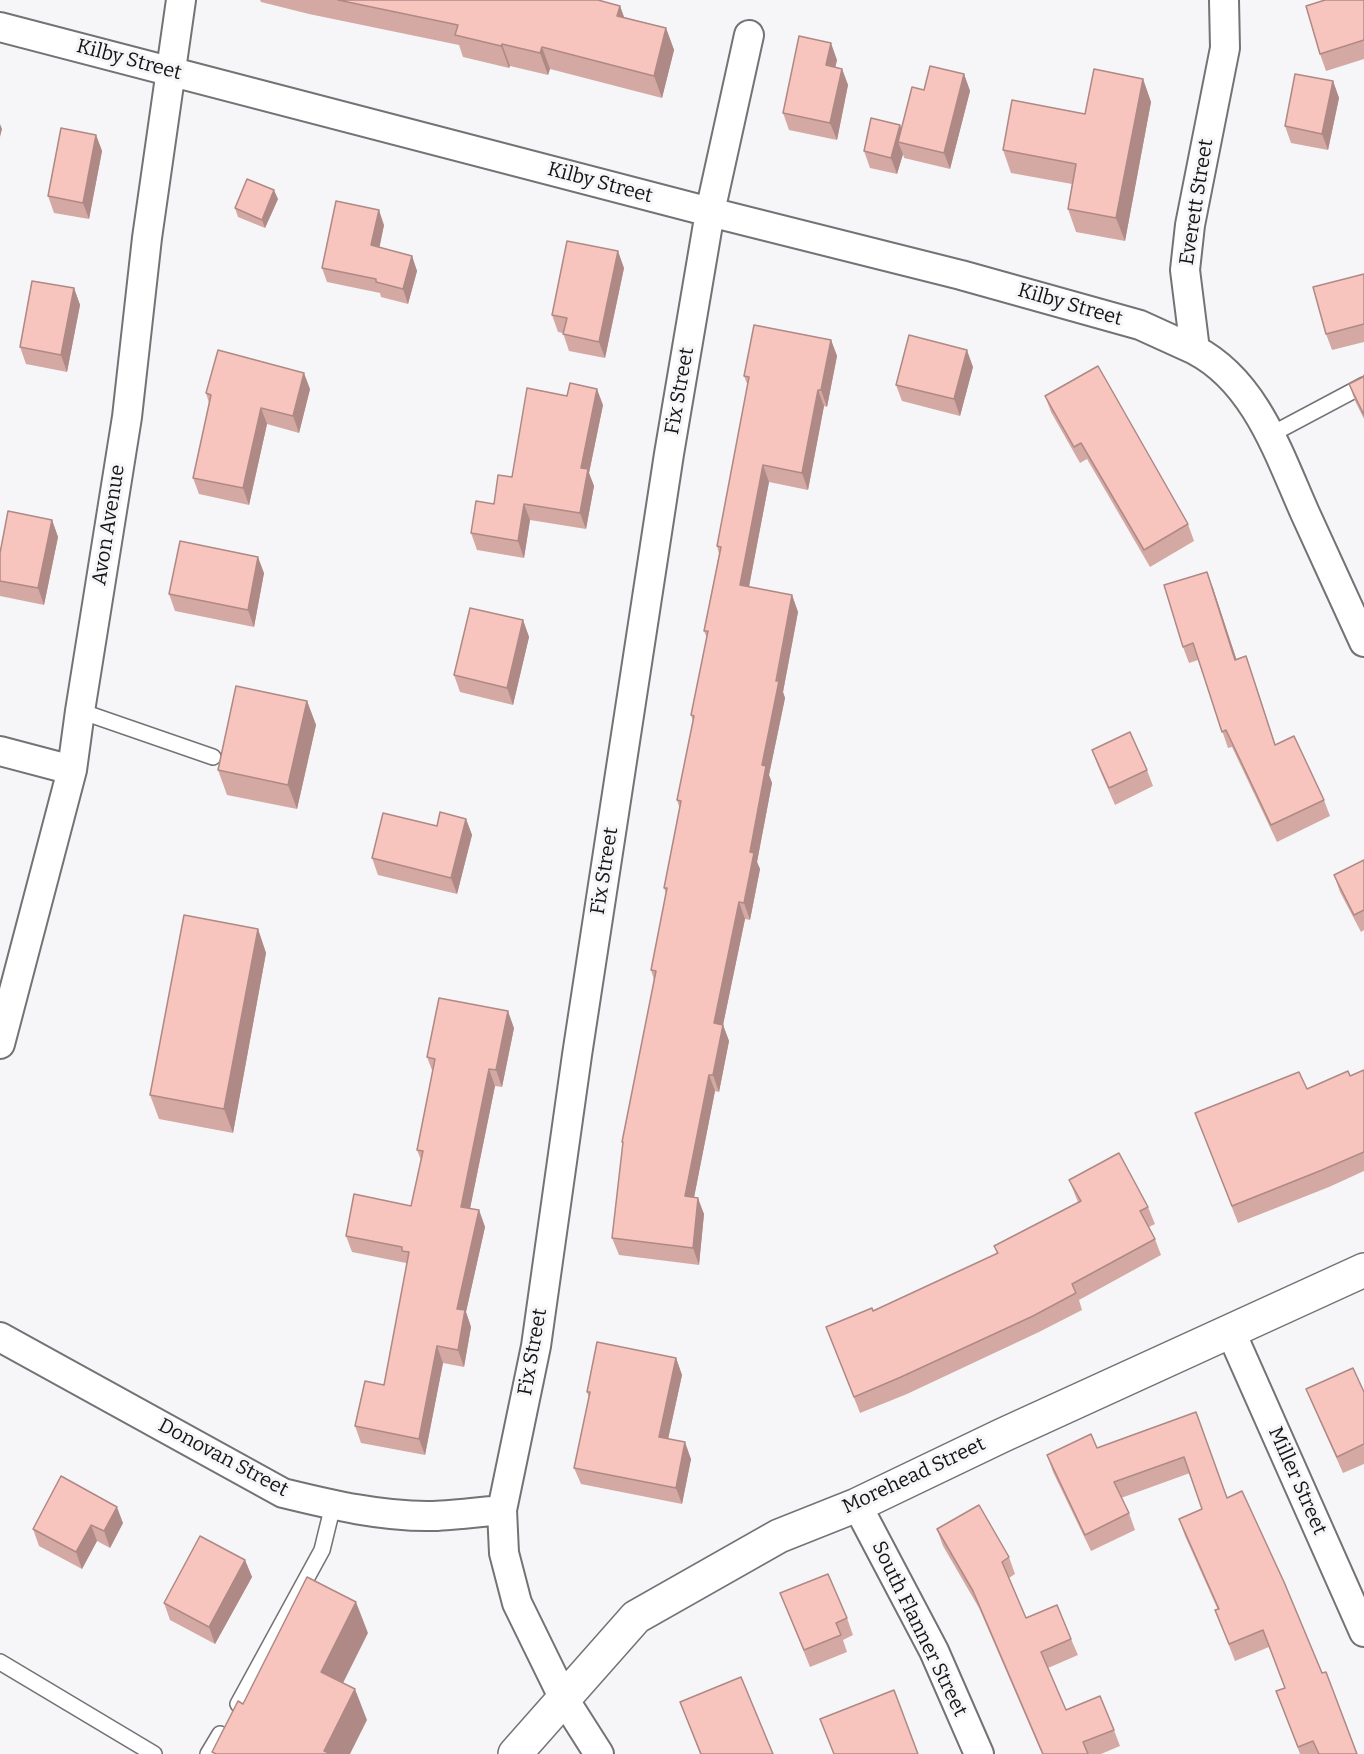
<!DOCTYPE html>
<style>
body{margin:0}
canvas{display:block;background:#f6f6f9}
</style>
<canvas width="1364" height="1754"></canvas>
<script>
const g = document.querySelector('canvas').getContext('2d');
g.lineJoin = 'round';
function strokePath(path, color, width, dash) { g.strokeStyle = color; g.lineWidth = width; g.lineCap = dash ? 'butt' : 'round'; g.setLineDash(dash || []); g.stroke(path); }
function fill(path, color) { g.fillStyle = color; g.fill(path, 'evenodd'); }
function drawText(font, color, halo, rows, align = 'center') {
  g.font = font + ' Bitter,serif'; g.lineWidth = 6; g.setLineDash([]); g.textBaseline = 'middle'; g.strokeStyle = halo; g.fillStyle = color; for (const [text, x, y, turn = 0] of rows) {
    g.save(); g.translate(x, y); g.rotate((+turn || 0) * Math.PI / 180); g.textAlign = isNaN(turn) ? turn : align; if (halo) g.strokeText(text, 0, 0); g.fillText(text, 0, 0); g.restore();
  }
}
const service = new Path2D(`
 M1270,435L1364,385
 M80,711L213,757
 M0,1662L154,1754
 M238,1704L322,1550L333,1505
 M208,1754L220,1734`);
const minor = new Path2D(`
 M1224,0L1225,48L1190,225L1185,270L1195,350C1256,382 1279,455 1305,513C1325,556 1344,599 1364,642
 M0,27L710,212L961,275L1140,325L1195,350
 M0,751L72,770
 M0,1044L72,770L80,711L127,417L147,238L181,0
 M1230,1330L1364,1632
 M0,1337L283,1493C332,1505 383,1517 433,1516C456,1515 479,1512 502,1510
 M857,1505L934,1651L979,1754
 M599,1754L564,1699L517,1603L504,1553L502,1510L536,1346L577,1055L669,454L710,212L749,35`);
const tertiary = new Path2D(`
 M515,1754L636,1617L779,1536L857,1505L1003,1435L1364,1270`);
strokePath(service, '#737275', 18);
strokePath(minor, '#737275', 32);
strokePath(tertiary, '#737275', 36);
strokePath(service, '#fff', 15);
strokePath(minor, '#fff', 28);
strokePath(tertiary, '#fff', 33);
fill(new Path2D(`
 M260,0H598L620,6L624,17L666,28L674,50L662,98L550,69L548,75L510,66L509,68L463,57L459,45L309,14L261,2Z
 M1364,0V59L1326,71L1320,54Z
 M837,60L835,67L842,69L848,85L837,140L789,130L783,113Z
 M964,74L970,91L950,169L904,158L903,154L897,174L870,168L864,151L900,125L901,129L924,90Z
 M1143,79L1151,102L1125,241L1076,232L1068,209L1072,184L1011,173L1003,150L1085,114Z
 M1333,81L1339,98L1328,150L1291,143L1285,126Z
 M96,135L102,151L89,219L54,213L48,196Z
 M278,199L265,228L238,217L235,208Z
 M384,225L379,247L412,256L417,271L408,304L381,297L380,293L327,282L322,268Z
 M624,268L605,358L569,351L563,333L558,332L552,315Z
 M1364,274V342L1332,350L1326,334Z
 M74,288L80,305L67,372L26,364L20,347Z
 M831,340L837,356L827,407L824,406L808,490L769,482L749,587L792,595L798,612L783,692L785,698L769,775L772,783L757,862L760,869L750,920L745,919L723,1025L729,1041L719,1092L715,1091L694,1197L704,1214L699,1265L619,1255L612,1238L623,1145L622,1142L654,980L651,970L666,893L664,888L680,809L677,800L693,721L691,715L707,638L704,631L719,554L717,546L748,386L744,376Z
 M973,367L960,416L902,401L896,385Z
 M1364,375V419L1355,401L1349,384L1363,377Z
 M310,389L299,433L267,424L249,505L199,494L193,478L209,403L206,393Z
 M1045,396L1188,524L1194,541L1150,567L1087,459L1080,463L1051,412Z
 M603,405L589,473L594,486L586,529L530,520L524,558L477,550L471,533L512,477Z
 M52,520L58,537L44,605L0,596V553Z
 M264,573L254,627L175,611L169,594Z
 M1213,588L1236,659L1252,673L1275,744L1324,800L1330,816L1277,842L1232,747L1228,748L1198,660L1189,663L1183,647Z
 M523,620L529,637L513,705L460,692L454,675Z
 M307,701L316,725L297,809L227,795L218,770Z
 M1092,750L1147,770L1153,786L1115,805L1098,766Z
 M466,819L472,835L457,894L378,875L372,858L437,826Z
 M1364,860V930L1361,932L1340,892L1334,875Z
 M258,929L266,953L233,1133L159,1119L150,1095Z
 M514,1028L502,1087L495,1086L470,1209L479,1210L485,1227L466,1312L471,1327L464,1367L443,1363L425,1455L361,1443L355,1426L384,1385L407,1264L406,1263L352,1252L346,1236L411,1206L421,1160L417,1150L433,1073L427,1057Z
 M1364,1070V1171L1329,1187L1238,1223L1195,1113L1307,1089L1350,1076Z
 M1069,1180L1148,1207L1155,1224L1149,1227L1155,1239L1161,1255L1079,1300L1082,1310L1039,1332L907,1394L860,1413L826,1327L873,1311L997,1254L994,1246L1078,1202Z
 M676,1358L682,1375L668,1439L691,1459L682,1504L581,1484L574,1468L589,1398L587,1392Z
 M1306,1389L1364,1392V1464L1343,1473L1313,1406Z
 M1196,1412L1227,1498L1322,1673L1357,1754H1300L1276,1691L1285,1688L1269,1647L1235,1661L1215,1610H1218L1185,1536L1179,1519L1202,1509L1190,1473L1121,1498L1129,1513L1135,1530L1091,1551L1053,1472L1047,1455L1097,1448Z
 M61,1476L123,1523L110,1548L97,1541L82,1569L39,1546L33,1529Z
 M937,1529L1009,1557L1015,1574L1009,1578L1026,1618L1071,1639L1078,1655L1048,1668L1066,1710L1114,1730L1120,1746L1101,1754H1042L979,1608L943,1546Z
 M245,1560L252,1577L215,1644L170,1620L164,1603Z
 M780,1593L847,1618L853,1635L843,1640L847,1652L810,1667Z
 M680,1702L773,1754H700Z`), '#d5a9a3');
fill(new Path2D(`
 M620,6L628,28L617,16Z
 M666,28L674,50L662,98L654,76Z
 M831,43L837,60L832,82L826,65Z
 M502,44L510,66L509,68L501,46Z
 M542,47L550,69L548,75L540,53Z
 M842,69L848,85L837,140L830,123Z
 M964,74L970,91L950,169L944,153Z
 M1143,79L1151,102L1125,241L1116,218Z
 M1333,81L1339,98L1328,150L1322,134Z
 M0,124L2,129L0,137Z
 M900,125L906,142H898L903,154L897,174L891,158Z
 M96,135L102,151L89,219L83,203Z
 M274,190L278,199L265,228L262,220Z
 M379,210L384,225L377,260L371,245Z
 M618,251L624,268L605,358L599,342Z
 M412,256L417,271L408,304L403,289Z
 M74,288L80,305L67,372L61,355Z
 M831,340L837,356L827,407L821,390Z
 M967,350L973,367L960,416L954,399Z
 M304,373L310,389L299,433L293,416Z
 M597,389L603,405L589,473L594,486L586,529L580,513L581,468Z
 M818,390L824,406L808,490L802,473Z
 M261,408L267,424L249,505L243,488Z
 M763,465L769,482L746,602L740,585Z
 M524,504L530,520L524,558L518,541Z
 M52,520L58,537L44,605L38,588Z
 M258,557L264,573L254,627L248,610Z
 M1207,572L1213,588L1242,676L1235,660Z
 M792,595L798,612L783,692L785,698L769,775L772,783L757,862L760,869L750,920L744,903L750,852L762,765Z
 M523,620L529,637L513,705L507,688Z
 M307,701L316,725L297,809L288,785Z
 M466,819L472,835L457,894L451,878Z
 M739,902L745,919L723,1025L729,1041L719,1092L713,1075L714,1023Z
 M258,929L266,953L233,1133L224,1109Z
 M508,1011L514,1028L502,1087L496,1070Z
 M489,1069L495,1086L467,1223L461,1207Z
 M709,1075L715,1091L691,1213L685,1196Z
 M698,1198L704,1214L699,1265L693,1248Z
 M479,1210L485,1227L466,1312L471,1327L464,1367L458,1350L457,1309Z
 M437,1346L443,1363L425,1455L419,1439Z
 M676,1358L682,1375L665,1453L659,1437Z
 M685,1442L691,1459L682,1504L676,1488Z
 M117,1507L123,1523L110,1548L104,1531Z
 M91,1525L97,1541L82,1569L76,1552Z
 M245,1560L252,1577L215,1644L209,1627Z
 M356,1602L368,1633L333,1703L321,1672Z
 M355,1689L367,1720L350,1754H325L324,1751Z`), '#ae8985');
const building = new Path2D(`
 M338,0H598L620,6L617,16L666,28L654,76L542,47L540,53L502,44L501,46L455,35L458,25Z
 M1325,0H1364V40L1320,54L1306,6Z
 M799,36L831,43L826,65L842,69L830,123L783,113Z
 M930,66L964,74L944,153L898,142L912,87L924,90Z
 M1094,69L1143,79L1116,218L1068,209L1076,164L1003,150L1012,100L1085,114Z
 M1295,74L1333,81L1322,134L1285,126Z
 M871,118L900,125L891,158L864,151Z
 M61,128L96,135L83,203L48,196Z
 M247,179L274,190L262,220L235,208Z
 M336,201L379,210L371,245L412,256L403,289L376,282V279L322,268Z
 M567,241L618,251L599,342L563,334L567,318L552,315Z
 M1364,274V324L1326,334L1313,287Z
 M32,281L74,288L61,355L20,347Z
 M754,325L831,340L821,390H818L802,473L763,465L740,585L792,595L776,681H779L762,765L766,766L750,852L754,853L744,903L739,902L714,1023L723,1025L713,1075H709L685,1196L698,1198L693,1248L612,1238L623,1142H622L656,971L651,970L667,888H664L681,801L677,800L694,716L691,715L708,631H704L721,547L717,546L749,377L744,376Z
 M909,335L967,350L954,399L896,385Z
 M218,350L304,373L293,416L261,408L243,488L193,478L211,395L206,393Z
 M1098,366L1188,524L1144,550L1081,443L1074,447L1045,396Z
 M1364,375V415L1349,384L1363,377Z
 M570,383L597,389L581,468L588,469L580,513L524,504L518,541L471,533L476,501L494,504L498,475L512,477L527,388L567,396Z
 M8,511L52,520L38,588L0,581V553Z
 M180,541L258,557L248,610L169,594Z
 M1207,572L1235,660L1246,656L1275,745L1294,736L1324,800L1271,825L1226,730L1222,732L1193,643L1183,647L1164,585Z
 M470,608L523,620L507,688L454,675Z
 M236,686L307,701L288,785L218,770Z
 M1130,732L1147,770L1109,788L1092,750Z
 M440,812L466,819L451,878L372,858L383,813L437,826Z
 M1364,860V910L1354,915L1334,875Z
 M184,915L258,929L224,1109L150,1095Z
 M439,998L508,1011L496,1070L489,1069L461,1207L479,1210L457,1309L465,1310L458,1350L437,1346L419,1439L355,1426L365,1381L384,1385L409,1252L402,1251V1247L346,1236L354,1194L411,1206L423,1151L417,1150L435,1059L427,1057Z
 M1364,1070V1152L1322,1170L1232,1206L1195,1113L1299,1072L1307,1089L1348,1071L1350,1076Z
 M1119,1153L1148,1207L1140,1211L1155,1239L1072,1284L1076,1293L1033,1316L901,1377L854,1397L826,1327L872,1308L873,1311L998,1253L994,1246L1081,1201L1069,1180Z
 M597,1342L676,1358L659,1437L685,1442L676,1488L574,1468L590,1392H587Z
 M1353,1368L1364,1392V1444L1337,1457L1306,1389Z
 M1196,1412L1227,1498L1242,1491L1284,1582L1322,1673L1326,1672L1357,1754H1319L1313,1741L1298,1747L1276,1691L1285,1688L1263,1630L1229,1644L1215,1610L1219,1609L1179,1519L1202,1509L1184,1457L1114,1482L1129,1513L1085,1535L1047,1455L1091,1434L1097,1448Z
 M61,1476L117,1507L104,1531L91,1525L76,1552L33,1529Z
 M979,1505L1009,1557L1002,1562L1026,1618L1057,1605L1071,1639L1041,1652L1066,1710L1100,1696L1114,1730L1083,1742L1088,1754H1043L973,1591L937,1529Z
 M200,1536L245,1560L209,1627L164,1603Z
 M828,1574L847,1618L836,1623L841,1635L804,1650L780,1593Z
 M307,1577L356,1602L321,1672L355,1689L324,1751L331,1754H216L212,1752L238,1701L243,1704Z
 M741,1677L773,1754H701L680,1702Z
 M894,1690L918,1754H834L820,1719Z`);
fill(building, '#f8c4be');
strokePath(building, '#ae8985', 1.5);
drawText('20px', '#141415', '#f6f6f9', [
 ["Kilby Street",129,60,15],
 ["Kilby Street",600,183,15],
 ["Everett Street",1197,202,-81],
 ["Kilby Street",1070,305,16],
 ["Fix Street",680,391,-80],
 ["Avon Avenue",109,525,-81],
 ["Fix Street",605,871,-81],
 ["Fix Street",533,1352,-80],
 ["Donovan Street",223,1458,28],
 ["Morehead Street",914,1476,-25],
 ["Miller Street",1297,1481,66],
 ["South Flanner Street",919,1629,64]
]);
</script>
